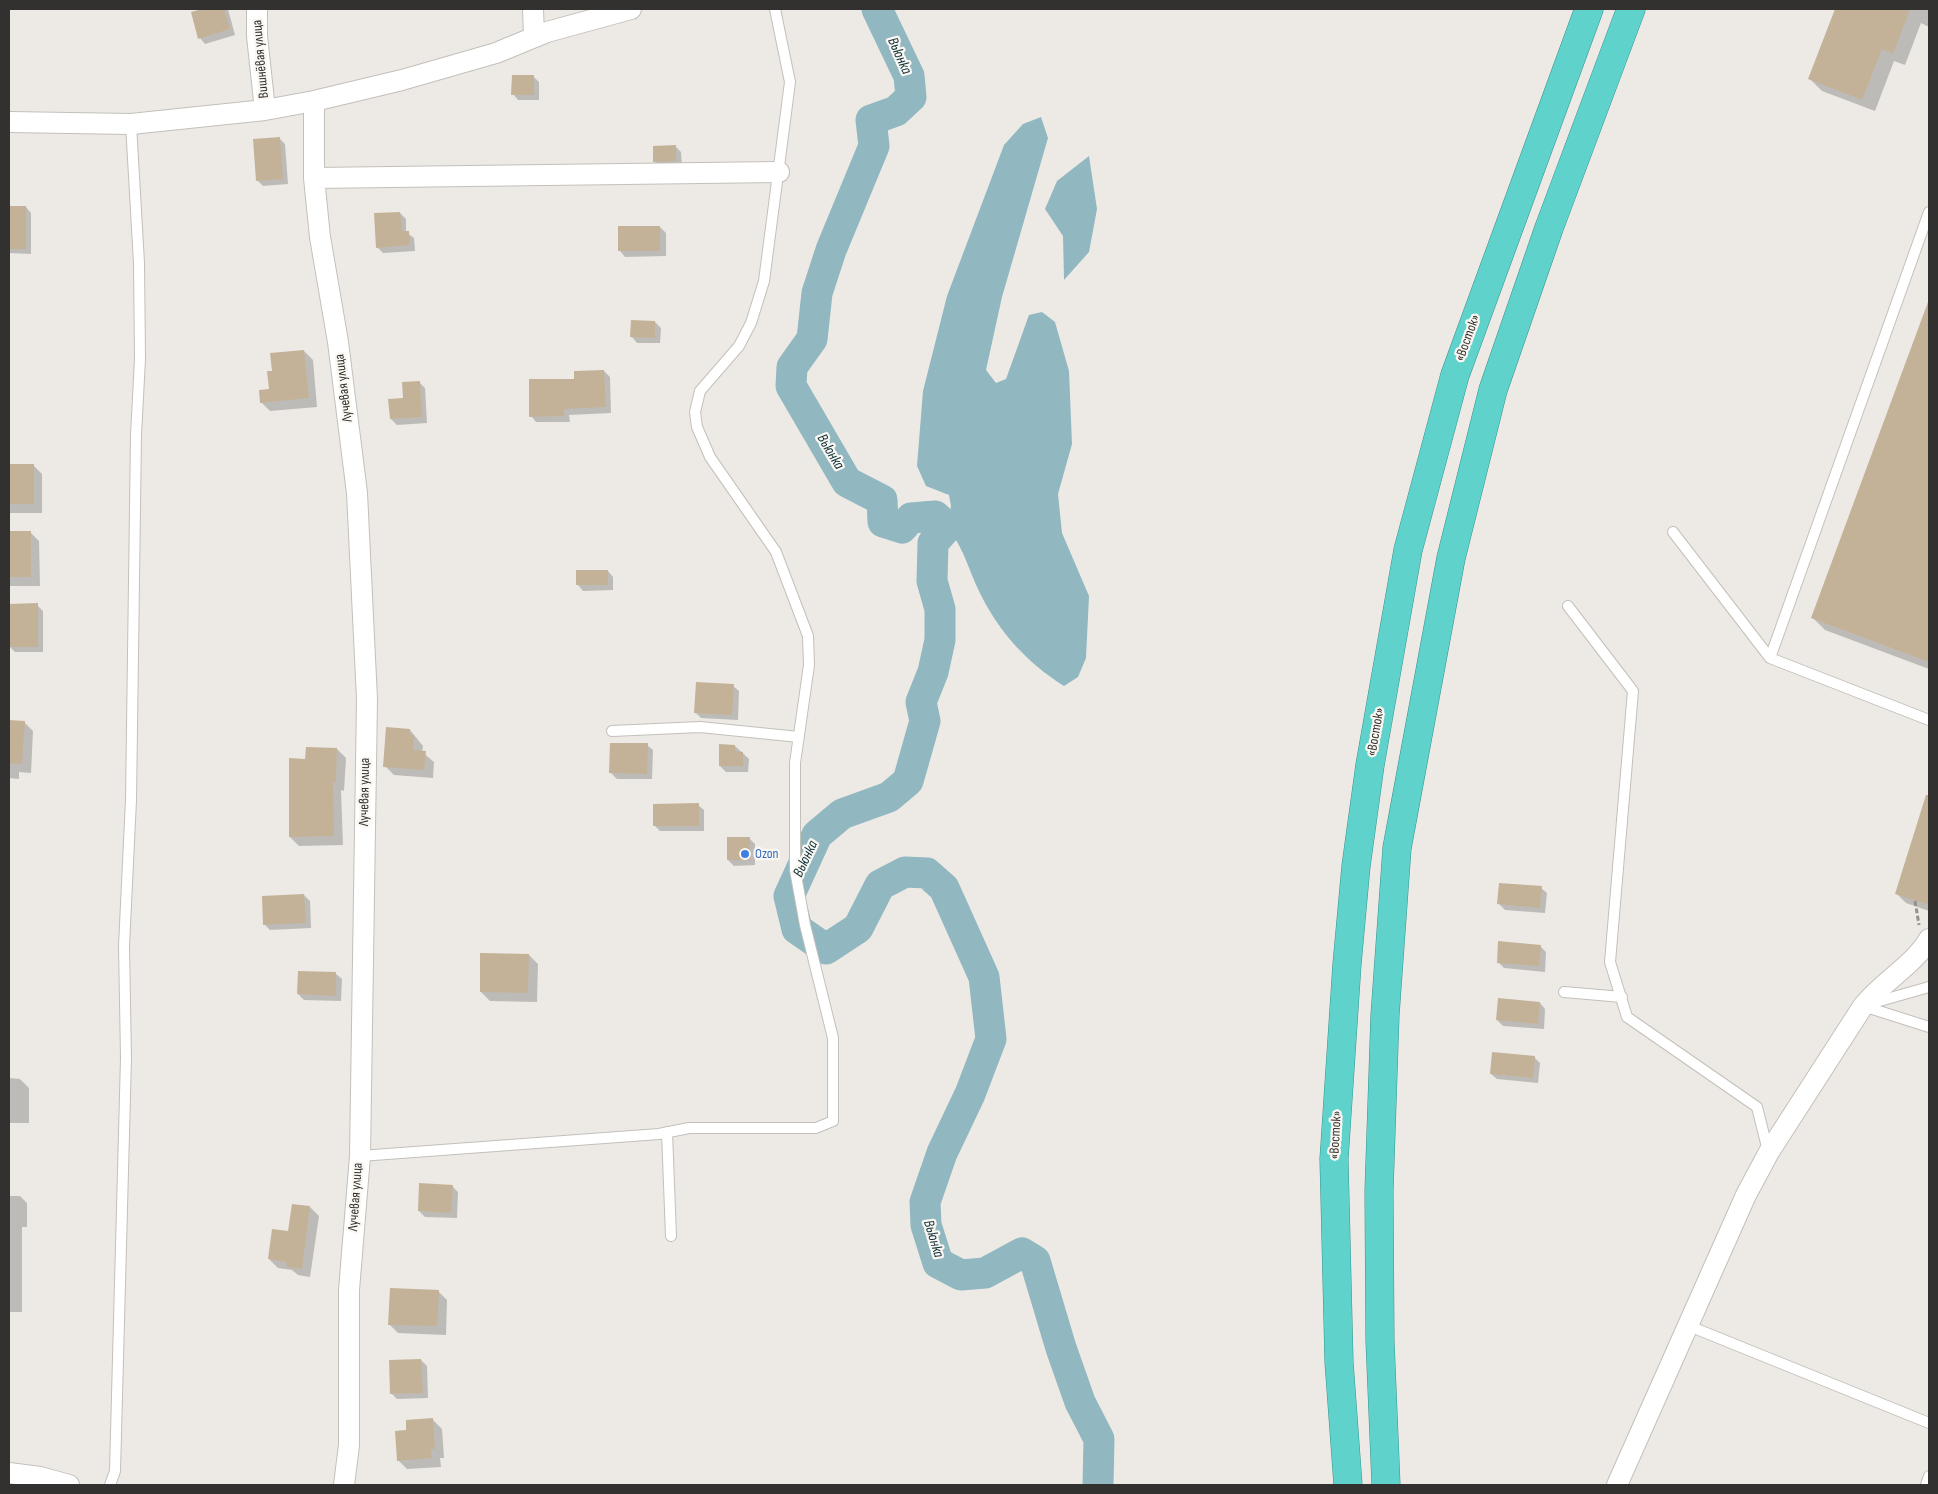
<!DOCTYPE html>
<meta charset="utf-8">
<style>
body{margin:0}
#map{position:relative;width:1938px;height:1494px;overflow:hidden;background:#edeae5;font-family:"Sofia Sans Condensed",sans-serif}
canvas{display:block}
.frame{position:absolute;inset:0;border:10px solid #32312f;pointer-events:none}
</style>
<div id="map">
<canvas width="1938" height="1494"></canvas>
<div class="frame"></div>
</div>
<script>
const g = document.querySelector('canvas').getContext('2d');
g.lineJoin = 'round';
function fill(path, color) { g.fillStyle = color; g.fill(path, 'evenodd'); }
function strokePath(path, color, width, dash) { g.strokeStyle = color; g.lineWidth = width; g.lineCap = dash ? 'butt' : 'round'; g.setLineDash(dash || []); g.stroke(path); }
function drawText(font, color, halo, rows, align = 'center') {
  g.font = font + ' "Sofia Sans Condensed",sans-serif'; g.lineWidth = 4.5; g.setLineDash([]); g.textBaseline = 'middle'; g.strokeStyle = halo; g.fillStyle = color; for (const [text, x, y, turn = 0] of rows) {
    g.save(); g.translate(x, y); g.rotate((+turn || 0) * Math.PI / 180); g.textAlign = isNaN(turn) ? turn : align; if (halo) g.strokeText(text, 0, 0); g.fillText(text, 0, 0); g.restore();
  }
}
fill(new Path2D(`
 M1041,117L1048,138L1002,297L986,370L996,383L1006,379L1029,315L1042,312L1055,322L1069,371L1072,444L1058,494L1062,533L1089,596L1086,658L1078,677L1064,686C1026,662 997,630 978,589C967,565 964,549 947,527L951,506L949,495L926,486L917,466L923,391L947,296L1004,145L1023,124Z
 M1089,156L1097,209L1089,252L1064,280L1063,236L1045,209L1057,181Z`), '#91b7c0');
fill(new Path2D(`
 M197,9H228L235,35L205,44L200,38Z
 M1837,9H1929V27L1921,23L1905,65L1894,61L1875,111L1822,91L1810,79Z
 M533,76L539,82V100H518L513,94Z
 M279,138L285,144L288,184L263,186L257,180Z
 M675,146L681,152L682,167H660L654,161Z
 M9,207H26L31,213V254L9,253Z
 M400,213L406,219V232L414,238L415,251L383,253L377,247Z
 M660,227L666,233V256L625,257L620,251Z
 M1929,302V669L1825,630L1813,618Z
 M655,322L661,328L660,343H637L632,337Z
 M304,351L313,360L317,407L270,411L261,402L270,390L273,372Z
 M604,371L610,377L611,413L569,415L570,422H536L531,416L575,380Z
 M419,382L425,388L427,423L397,425L391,419Z
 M33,465L42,474V513H9V466Z
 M9,532H30L39,541L40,586H9Z
 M608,571L613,577V590L583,591L578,585Z
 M9,605H37L43,611V652H15L9,646Z
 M733,686L739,691L738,720L701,718L695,712Z
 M9,721L24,722L33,731L31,773L19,772V779L9,778Z
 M410,730L423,746L422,752L434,762L433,778L394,775L385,766Z
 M647,745L653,750L652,779H617L611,773Z
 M735,746L749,759L748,772H726L720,766Z
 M337,749L346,758L344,791L341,790L343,845L299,846L290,837L307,760Z
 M1926,797L1929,798V911L1906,903L1897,894Z
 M698,805L704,810V831H660L654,825Z
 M749,838L755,844V865L734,866L728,860Z
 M1541,888L1547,893L1545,913L1505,910L1499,904Z
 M304,895L310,901L311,928L270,930L264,924Z
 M1540,946L1546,952L1545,972L1504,968L1498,962Z
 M529,955L538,964L537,1002L490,1001L481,992Z
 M336,974L342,979L341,1001L304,1000L298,994Z
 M1540,1003L1545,1009L1544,1029L1503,1026L1497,1020Z
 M1534,1057L1540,1063L1538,1083L1497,1079L1491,1074Z
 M9,1078L20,1079L29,1088V1123H9Z
 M452,1186L458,1192L457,1218L425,1217L419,1211Z
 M9,1196H20L27,1203V1227H22V1312H9Z
 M310,1207L319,1216L310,1277L298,1275L292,1270L278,1268L269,1259Z
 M438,1291L447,1300L446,1335L398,1333L389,1324Z
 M421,1360L427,1366L428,1398L397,1399L391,1393Z
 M433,1420L442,1429L444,1458H440L441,1467L407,1469L398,1460L408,1431Z`), '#0003');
strokePath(new Path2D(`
 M877,9L909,76L911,97L896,111L871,120L874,146L831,250L817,293L812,339L792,367L791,386L847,482L882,500L883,522L902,528L911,518L935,516L947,527L933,543L932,581L940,609V640L933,672L921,702L925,721L908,781L889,797L842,814L817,835L789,896L797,929L826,949L858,928L880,885L905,872L927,873L944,888L984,977L991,1039L970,1094L942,1153L925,1202L926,1225L938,1263L961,1275L985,1273L1022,1253L1035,1261L1061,1348L1080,1402L1099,1439L1098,1485`), '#91b7c0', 31);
fill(new Path2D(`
 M203,9H224L230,29L198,39L191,12Z
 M1835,9H1910L1893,54L1882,49L1862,100L1808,79Z
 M512,75H534V95H511Z
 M280,137L283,179L256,181L253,139Z
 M676,145V161L653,162V146Z
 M9,206H26V249H9Z
 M400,212L402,231H409L410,245L376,248L374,213Z
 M618,226H660V251H618Z
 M1928,302H1929V662L1811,618Z
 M631,320L655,321V338L630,337Z
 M304,350L309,398L260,403L259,390L269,389L267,371H272L270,353Z
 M604,370L606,407L564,409V416L529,417V379H574V371Z
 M420,381L422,417L390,419L388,399L403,398L402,382Z
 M9,464H34V504H9Z
 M9,531H31V577H9Z
 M576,570H608V585H576Z
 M38,603V647H9V604Z
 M696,682L734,684L732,715L694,713Z
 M9,720L25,721L22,764L9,763Z
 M386,727L410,729V734L414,735L413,750L426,751L424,770L383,767Z
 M610,743H648L647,774L609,773Z
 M719,744L735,745V751L743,752V766H719Z
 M306,747L337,748L336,782H333L334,836L289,837V758L305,759Z
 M1926,795H1929V905L1895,894Z
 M699,803V826H653V804Z
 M727,837H750V860H727Z
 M1499,883L1542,886L1540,908L1497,904Z
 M304,894L306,923L263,925L262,896Z
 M1498,941L1541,945L1539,966L1497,963Z
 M480,953L529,954L528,993L480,992Z
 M298,971L336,972V996L297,994Z
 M1498,998L1540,1002L1538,1024L1496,1020Z
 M1492,1052L1535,1056L1533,1078L1490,1074Z
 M419,1183L453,1185L451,1213L418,1211Z
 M292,1204L310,1206L302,1269L287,1267L286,1262L268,1259L272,1229L288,1231Z
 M390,1288L439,1290L437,1326L388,1325Z
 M421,1359L423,1393L390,1394L389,1360Z
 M433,1418L435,1449H431L432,1458L397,1461L395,1431L406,1430V1420Z`), '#c3b297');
const service = new Path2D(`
 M1929,212L1770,658L1929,720
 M1673,532L1770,658
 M1568,606L1633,691L1610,962L1627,1017L1757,1107L1768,1151
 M612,731L700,727L799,737
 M1564,992L1622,997
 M1869,1004L1929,987
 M1863,1006L1929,1027
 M667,1132L671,1236
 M360,1156L659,1134L689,1128H816L833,1121V1038L805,925L795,870V763L809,665L808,636L776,552L710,457L697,427L695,412L700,391L739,346L751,323L764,281L790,82L775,9
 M1689,1326L1929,1423
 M110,1485L115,1471L126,1058L124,946L131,800L136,435L140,359L139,263L131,124
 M1926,1485L1929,1476`);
const minor = new Path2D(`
 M257,9V36L265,110
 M533,9L534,36
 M314,101V178L320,237L338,342L357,493L367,699L360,1156L349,1290V1445L344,1485
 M9,122L131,124L265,110L314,101L402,80L496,53L547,32L631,9
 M314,178L779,172
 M9,1473L40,1477L69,1485
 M1617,1485L1746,1195L1769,1152L1863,1006C1883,981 1914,965 1929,939`);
const trunk = new Path2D(`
 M1348,1485L1339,1362L1334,1159L1347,964L1356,866L1370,765L1408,550L1455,375L1589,9
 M1386,1485L1380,1341L1379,1191L1385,1015L1397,848L1451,558L1493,390L1549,228L1631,9`);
strokePath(service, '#c3c0ba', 12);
strokePath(minor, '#c3c0ba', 22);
strokePath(trunk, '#37928d', 29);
strokePath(new Path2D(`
 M1915,901L1919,925`), '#93918e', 3, [5, 2.5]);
strokePath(service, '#fff', 10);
strokePath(minor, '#fff', 20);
strokePath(trunk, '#60d2cc', 28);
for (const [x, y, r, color] of [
 [745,854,5,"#3f7fe0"]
]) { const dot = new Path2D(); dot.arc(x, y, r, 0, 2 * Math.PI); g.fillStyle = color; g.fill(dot); strokePath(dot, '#fbf7f2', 2); }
drawText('14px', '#32312f', '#fbf7f2', [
 ["Вишнёвая улица",261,59,-95],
 ["«Восток»",1468,338,-70],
 ["Лучевая улица",344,388,-97],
 ["«Восток»",1376,732,-80],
 ["Лучевая улица",365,792,-89],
 ["«Восток»",1336,1135,-87],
 ["Лучевая улица",356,1197,-86]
]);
drawText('14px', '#366cbe', '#fbf7f2', [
 ["Ozon",755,854]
], 'left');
drawText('italic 15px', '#0d323a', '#fbf7f2', [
 ["Вьюнка",899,56,66],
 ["Вьюнка",830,452,59],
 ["Вьюнка",806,859,-65],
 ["Вьюнка",933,1239,73]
]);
</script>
